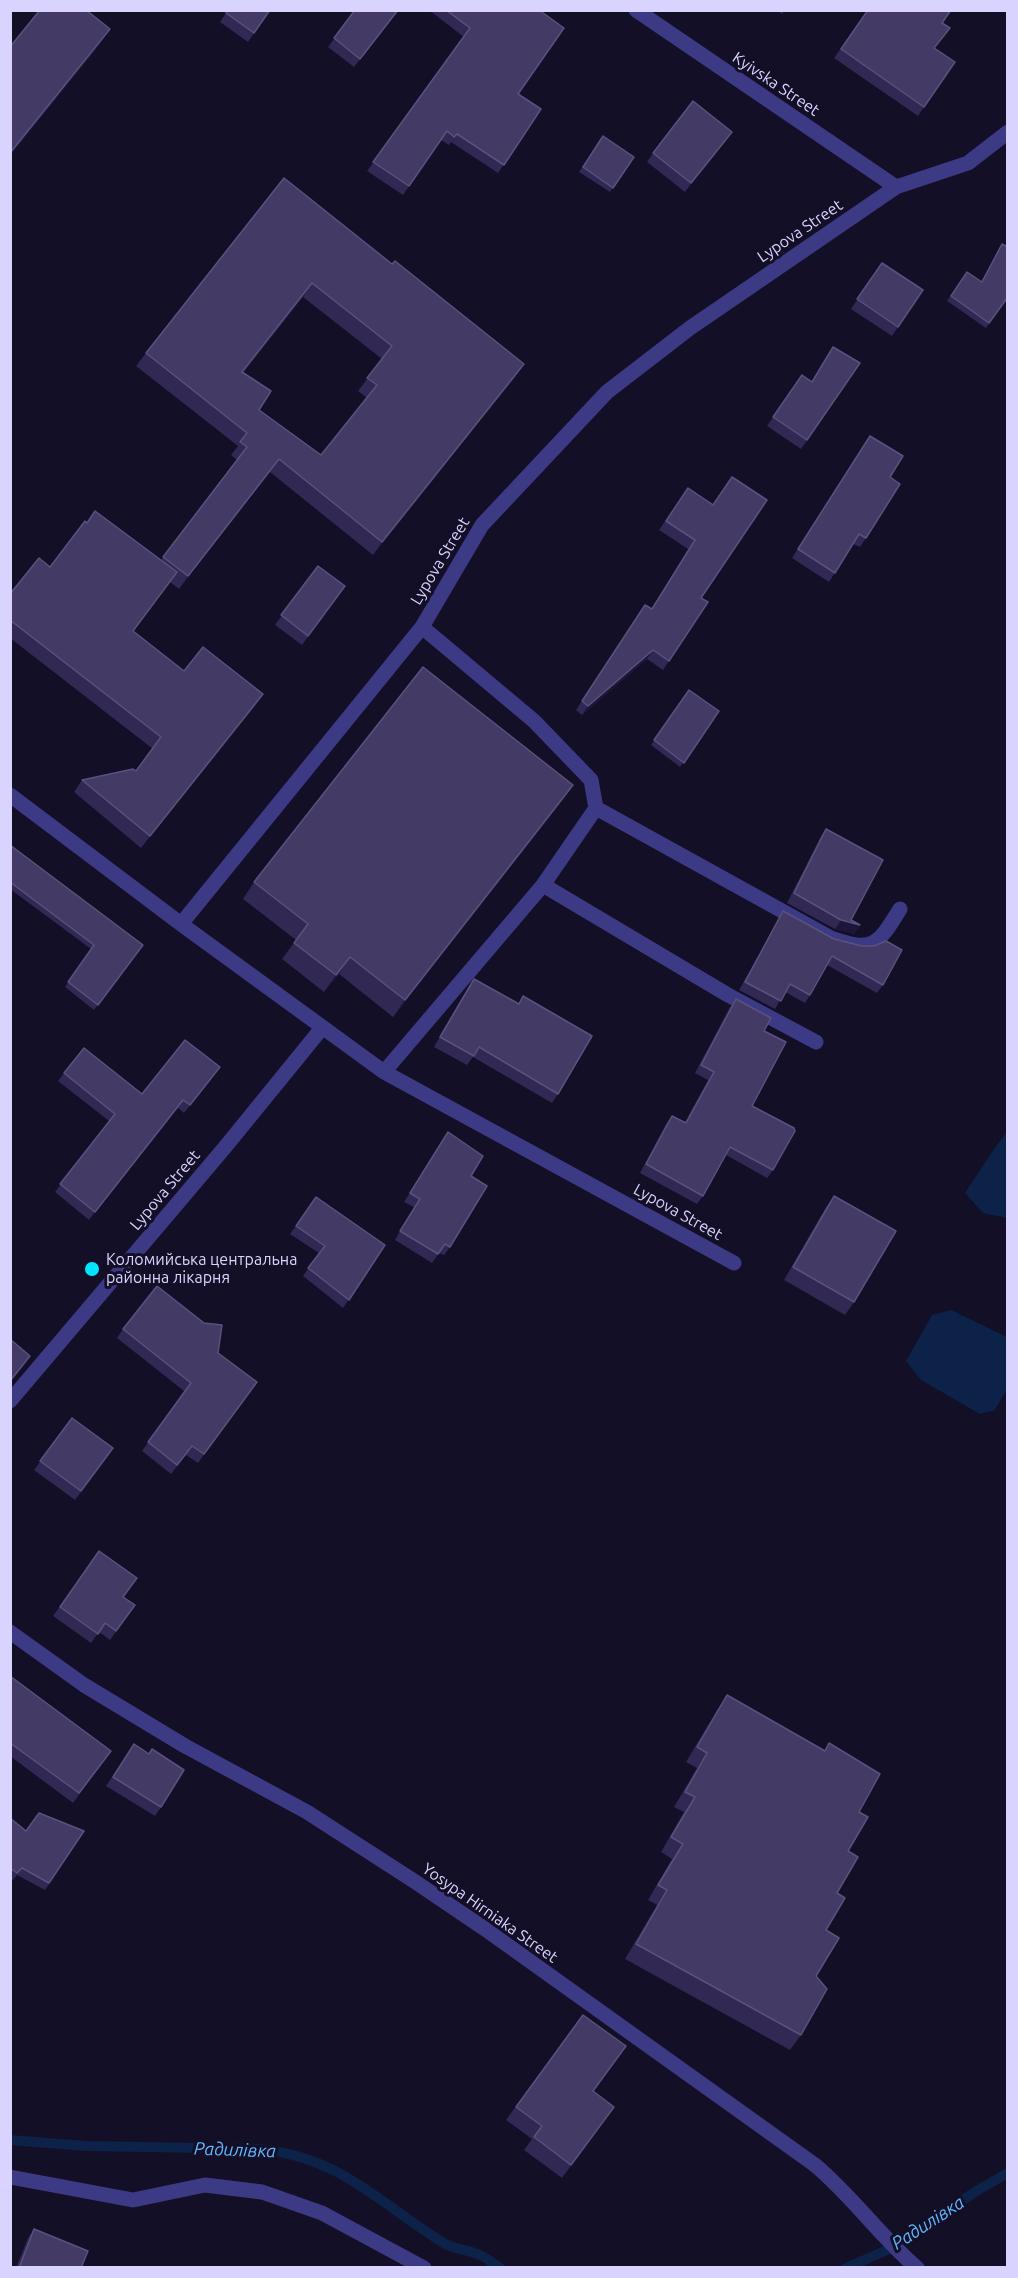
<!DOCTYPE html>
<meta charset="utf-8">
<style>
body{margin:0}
#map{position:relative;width:1018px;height:2278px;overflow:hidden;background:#130f26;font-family:Ubuntu,sans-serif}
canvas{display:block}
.frame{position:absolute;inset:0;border:12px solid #d9d4ff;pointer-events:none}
</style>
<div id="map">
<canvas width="1018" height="2278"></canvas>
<div class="frame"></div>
</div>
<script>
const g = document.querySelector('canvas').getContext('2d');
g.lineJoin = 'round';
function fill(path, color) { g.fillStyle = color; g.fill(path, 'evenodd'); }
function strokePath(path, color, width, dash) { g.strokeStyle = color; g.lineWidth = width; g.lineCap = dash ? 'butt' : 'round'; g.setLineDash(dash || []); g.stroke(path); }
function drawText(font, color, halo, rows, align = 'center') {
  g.font = font + ' Ubuntu,sans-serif'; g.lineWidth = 6; g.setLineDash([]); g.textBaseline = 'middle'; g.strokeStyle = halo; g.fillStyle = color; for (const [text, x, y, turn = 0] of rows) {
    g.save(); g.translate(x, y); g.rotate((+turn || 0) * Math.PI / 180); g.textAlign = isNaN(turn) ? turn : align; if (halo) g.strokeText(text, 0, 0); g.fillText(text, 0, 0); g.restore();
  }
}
fill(new Path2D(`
 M1007,1132V1218L983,1213L965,1193L996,1146Z
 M951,1310L1007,1337V1389L995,1410L980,1414L921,1380L906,1361L932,1315Z`), '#0c2248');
strokePath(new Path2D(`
 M10,2140L86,2146L261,2149C341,2158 378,2202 442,2242C454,2250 468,2249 480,2255C487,2258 494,2264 500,2268
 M846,2268L887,2250L978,2190L1008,2173`), '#0c2248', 10);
strokePath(new Path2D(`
 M636,10L896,187
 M10,795L181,924L384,1072L734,1263
 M596,808L831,938C873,953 878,945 900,909
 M543,885L728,995L816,1042
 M181,924L422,627
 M384,1072L543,885L596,808L591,780L534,721L422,627L482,525L607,392L690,328L896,187L968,163L1008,132
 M10,1401L226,1146L322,1028
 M10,1632L84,1685L185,1746L307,1812L414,1881L485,1929L815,2165C852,2196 880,2236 917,2268
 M10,2177L133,2200L205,2185L262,2192L322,2213L424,2268`), '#3d3a85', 15);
fill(new Path2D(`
 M228,10H270L248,42L220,22Z
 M355,10H399L354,67L328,47Z
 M429,10H539L518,94L541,109L498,173L451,142L449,145L441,140L403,195L367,171L464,37Z
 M777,10H785L782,14Z
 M868,10H952L942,23L943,37L935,48L955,62L918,116L834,58Z
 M603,136L634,157L610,192L579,172Z
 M726,141L685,192L647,162L653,153Z
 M284,178L392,264L524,364L515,377L373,555L270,472L179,589L170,582L133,631L184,671L255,706L141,848L74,792L82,780L136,771L153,749L10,638V594L50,567L161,560L237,460L231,455L238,446L136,366L146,353ZM303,297L382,359L358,391L367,398L321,455L259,410L243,373Z
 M1002,244L1008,297L986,328L947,301L967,272L981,282Z
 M882,263L923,290L892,336L851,309Z
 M833,347L860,363L801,449L767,426L802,375L812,382Z
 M870,436L890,477L866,538L860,547L853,544L829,582L792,558Z
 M688,488L713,504L701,598L708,602L663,670L647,659L582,715L576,710L639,614L652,609L688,549L659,530Z
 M318,566L345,586L302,645L275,625Z
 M689,690L719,711L680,767L651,745Z
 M562,801L393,1017L339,974L324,992L282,959L296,940L243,899L254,882Z
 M826,829L851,920L860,925L854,934L835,929L787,903L820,838Z
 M10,845L143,945L94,1010L65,987L91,949L10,889Z
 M783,911L883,985L877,993L827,965L810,995L805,1003L785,992L775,1009L739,990L778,920Z
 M474,979L518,1004L523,996L558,1094L552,1103L473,1057L467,1065L434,1047L468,988Z
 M736,999L764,1031L752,1106L773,1170L767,1178L726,1155L703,1196L697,1204L640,1173L666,1124L672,1116L685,1122L708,1080L695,1073L730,1007Z
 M64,1073L142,1094L214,1075L184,1113L178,1108L89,1220L55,1192L109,1121L58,1081Z
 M448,1132L471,1176L450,1247L444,1255L439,1253L432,1263L395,1240L414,1207L404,1202Z
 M834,1196L854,1302L845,1315L784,1280L825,1209Z
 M316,1197L385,1245L343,1308L303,1276L319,1253L290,1234Z
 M123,1329L218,1353L257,1382L198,1463L186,1455L171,1474L142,1451L184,1391L117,1338Z
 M72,1418L113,1448L75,1500L34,1470Z
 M99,1551L124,1597L135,1605L110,1640L99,1632L91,1643L53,1616Z
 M10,1676L111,1751L73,1803L10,1756Z
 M727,1695L824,1751L829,1743L859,1812L826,1930L801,2035L790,2050L625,1959L657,1905L648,1900L672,1859L661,1852L684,1812L674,1807L697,1768L686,1762L717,1710Z
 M134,1744L149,1754L152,1749L161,1807L155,1816L106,1786Z
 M10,1818L26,1831H84L45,1890L17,1875L13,1880L10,1879Z
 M583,2015L593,2092L614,2107L562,2178L524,2150L532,2139L506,2120Z
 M34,2229L81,2268H16L28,2238Z`), '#312854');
fill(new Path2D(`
 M110,29L95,51L10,156V153Z
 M732,132L726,141L685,192L691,183Z
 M312,283L303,297L233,385L242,372Z
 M524,364L515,377L373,555L382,542Z
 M279,459L270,472L179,589L188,576Z
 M653,650L647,659L582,715L588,706Z
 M263,694L255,706L141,848L150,836Z
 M573,785L562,801L393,1017L405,1000Z
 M841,920L860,925L854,934L835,929Z
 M350,957L339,974L324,992L336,975Z
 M183,1100L178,1108L89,1220L95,1212Z
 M30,1356L16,1376L10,1383V1381Z`), '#1d163a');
const building = new Path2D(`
 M40,10H86L110,29L10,153V47Z
 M228,10H270L254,33L226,13Z
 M355,10H398L360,59L334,38Z
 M446,10H539L564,28L518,94L541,109L504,165L457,134L454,137L447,131L409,186L373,162L470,28Z
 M868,10H951L942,23L950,28L934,48L955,62L924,107L841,49Z
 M693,101L732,132L691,183L653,153Z
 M603,136L634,157L613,188L583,167Z
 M284,178L392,264L395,261L524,364L382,542L279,459L188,576L163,557L247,447L240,442L247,433L146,353ZM312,283L392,346L367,378L377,385L321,455L259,410L271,391L242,372Z
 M1002,244L1008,247V297L989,323L951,296L967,272L982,282Z
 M882,263L923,290L898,327L857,299Z
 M833,347L860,363L807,440L773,417L802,375L812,382Z
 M870,436L903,456L890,477L900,484L866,538L859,534L835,573L798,549Z
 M732,477L767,500L701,598L708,602L669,661L653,650L588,706L582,701L645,605L652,609L695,540L666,521L688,488L713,505Z
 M95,511L177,572L133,631L184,671L203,647L263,694L150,836L82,780L133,769L136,771L161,737L10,620V594L39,558L50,567L85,521L87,523Z
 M318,566L345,586L308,636L281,615Z
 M423,667L573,785L405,1000L350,957L336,975L294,943L308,924L254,882Z
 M689,690L719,711L684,763L654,740Z
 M826,829L883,860L851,920L860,925L841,920L794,893Z
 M10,845L143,945L98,1005L68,982L94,945L10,882Z
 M783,911L834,939L862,946H874L886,941L902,950L883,985L832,956L810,995L790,984L781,1001L745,982Z
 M474,979L519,1004L523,996L592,1036L558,1094L479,1047L474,1056L440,1037Z
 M736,999L771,1018L764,1031L786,1042L752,1106L794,1128L795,1131L773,1170L730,1147L703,1196L646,1164L672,1116L686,1123L714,1072L701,1065Z
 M185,1040L220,1067L190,1105L183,1100L95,1212L60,1184L115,1114L64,1073L84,1048L142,1094Z
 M448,1132L483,1156L471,1176L487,1186L450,1247L445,1244L438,1254L400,1231L420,1199L410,1193Z
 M834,1196L896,1231L854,1302L793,1267Z
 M316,1197L385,1245L349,1300L308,1268L325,1246L296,1226Z
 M157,1286L204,1323L222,1325L218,1353L257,1382L204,1454L192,1446L177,1465L148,1442L191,1383L123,1329Z
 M10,1339L30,1356L10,1381Z
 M72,1418L113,1448L81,1491L40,1461Z
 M99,1551L137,1578L123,1597L135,1605L116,1631L105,1623L98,1634L60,1607Z
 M10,1676L111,1751L79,1793L10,1743Z
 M727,1695L825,1751L829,1743L880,1774L859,1812L868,1817L848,1851L858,1857L837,1893L845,1898L826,1930L839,1938L816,1976L827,1989L801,2035L636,1944L667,1890L658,1885L683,1844L671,1837L695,1797L685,1792L707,1753L697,1747Z
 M134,1744L149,1754L152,1749L184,1770L161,1807L113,1777Z
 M39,1813L84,1831L49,1883L22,1868L17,1873L10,1868V1818L26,1831Z
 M583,2015L626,2046L593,2091L614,2107L571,2165L534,2137L542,2126L516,2107Z
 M34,2229L88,2251L81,2268H19Z`);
fill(building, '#433a66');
strokePath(building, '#5a527e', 1.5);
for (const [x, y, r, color] of [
 [92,1269,8,"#00e5ff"]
]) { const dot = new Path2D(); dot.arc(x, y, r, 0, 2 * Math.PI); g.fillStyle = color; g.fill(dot); strokePath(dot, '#130f26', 2); }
drawText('16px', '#d9d4ff', '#130f26', [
 ["Kyivska Street",776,84,34],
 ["Lypova Street",800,231,-34],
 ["Lypova Street",440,561,-59],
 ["Lypova Street",165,1190,-50],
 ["Lypova Street",678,1212,29],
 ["Yosypa Hirniaka Street",490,1913,35]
]);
drawText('16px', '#d9d4ff', '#130f26', [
 ["Коломийська центральна",106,1260],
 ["районна лікарня",106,1278]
], 'left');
drawText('italic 18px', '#62b6ff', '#130f26', [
 ["Радилівка",235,2150,2],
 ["Радилівка",928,2223,-33]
]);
</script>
